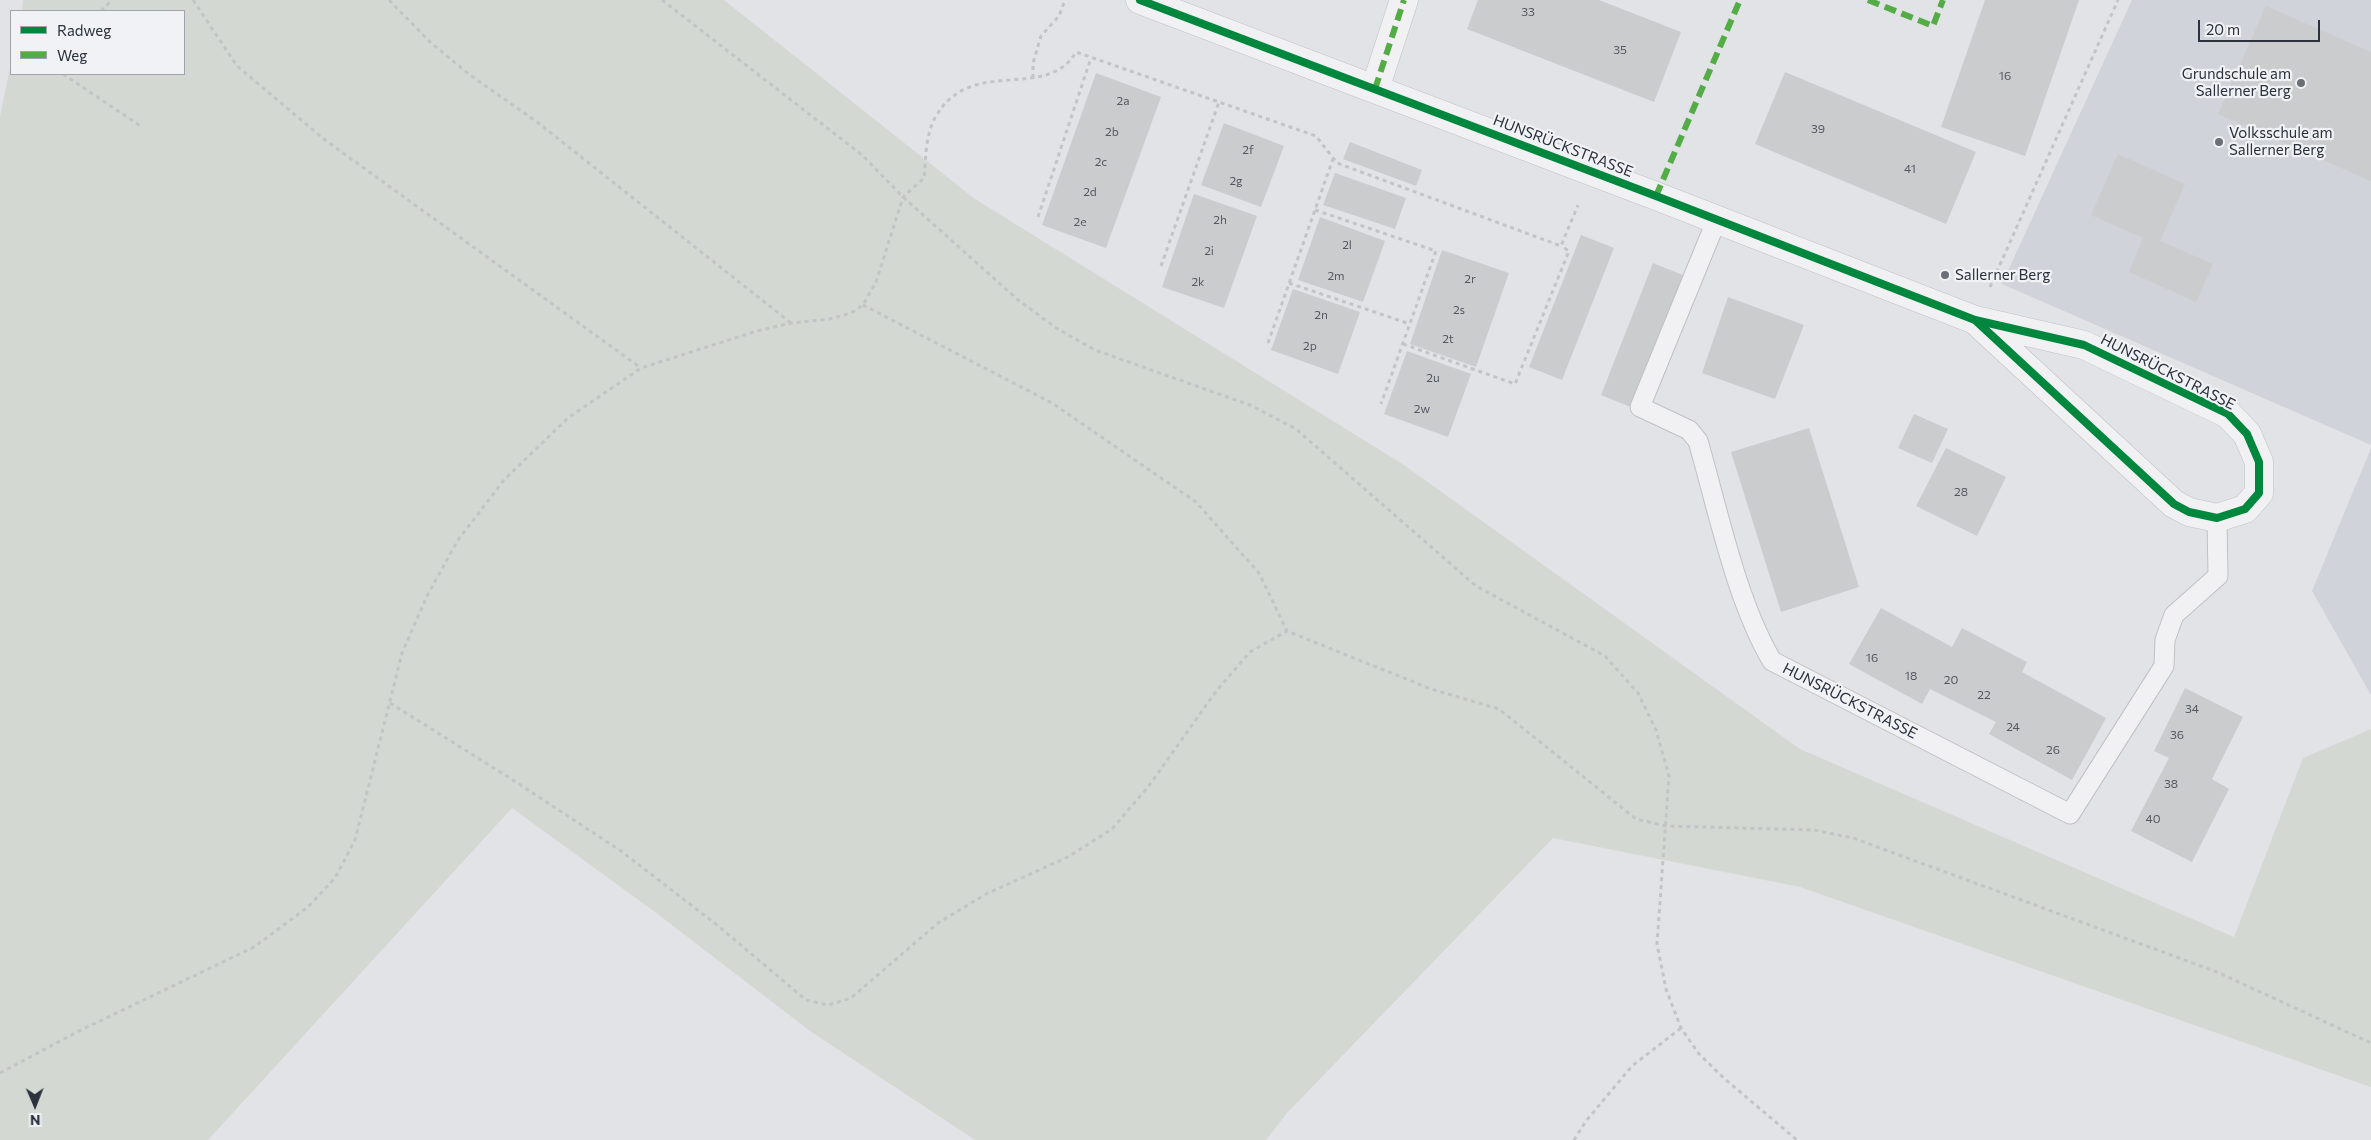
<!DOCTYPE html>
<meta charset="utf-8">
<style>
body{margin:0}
#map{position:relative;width:2371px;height:1140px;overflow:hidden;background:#e1e3e6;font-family:Commissioner,sans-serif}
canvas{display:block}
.legend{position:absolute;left:10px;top:10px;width:175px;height:65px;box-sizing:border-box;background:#f0f2f5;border:1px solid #a1a5ab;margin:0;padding:6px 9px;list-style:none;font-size:15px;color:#2b323d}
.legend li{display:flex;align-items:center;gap:10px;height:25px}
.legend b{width:25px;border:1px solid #a1a5ab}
.north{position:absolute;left:10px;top:1080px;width:50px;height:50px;-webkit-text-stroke:4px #f0f2f5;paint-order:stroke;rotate:179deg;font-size:14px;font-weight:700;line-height:20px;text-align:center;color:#2b323d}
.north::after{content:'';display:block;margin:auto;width:18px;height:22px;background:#2b323d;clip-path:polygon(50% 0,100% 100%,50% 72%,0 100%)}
.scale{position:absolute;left:2198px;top:20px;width:122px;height:22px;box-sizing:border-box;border:2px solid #2b323d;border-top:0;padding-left:6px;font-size:15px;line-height:18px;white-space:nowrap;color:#2b323d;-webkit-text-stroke:4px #f0f2f5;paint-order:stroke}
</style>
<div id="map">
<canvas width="2371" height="1140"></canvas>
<ul class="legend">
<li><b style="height:6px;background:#00873e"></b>Radweg</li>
<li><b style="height:6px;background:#54ac46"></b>Weg</li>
</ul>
<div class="north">N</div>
<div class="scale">20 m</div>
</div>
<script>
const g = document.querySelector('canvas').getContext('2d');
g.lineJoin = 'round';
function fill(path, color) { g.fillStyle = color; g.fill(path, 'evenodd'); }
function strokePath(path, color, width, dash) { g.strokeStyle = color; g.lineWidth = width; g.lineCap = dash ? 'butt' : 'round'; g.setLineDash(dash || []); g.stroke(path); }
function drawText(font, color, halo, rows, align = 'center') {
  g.font = font + ' Commissioner,sans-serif'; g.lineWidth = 4.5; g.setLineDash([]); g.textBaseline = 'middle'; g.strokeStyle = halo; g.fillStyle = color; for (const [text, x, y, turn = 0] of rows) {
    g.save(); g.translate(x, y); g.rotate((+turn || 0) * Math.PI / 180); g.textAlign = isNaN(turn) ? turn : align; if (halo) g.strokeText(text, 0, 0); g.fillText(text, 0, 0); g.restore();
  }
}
fill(new Path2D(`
 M2132,0H2371V445L2002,284Z
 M2371,448V695L2312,591Z`), '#d0d3d9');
fill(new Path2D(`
 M23,0H724L975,199L1404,465L1800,749L2234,937L2303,758L2371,729V1087L1800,887L1553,838L1287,1113L1266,1140H975L810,1031L655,912L512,808L208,1140H0V116L11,63V74H184V11H22Z`), '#d3d9d2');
fill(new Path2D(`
 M1478,0H1599L1681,32L1654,102L1467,29Z
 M1985,0H2079L2025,156L1941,127Z
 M2266,6L2371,52V181L2218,114Z
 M1785,72L1976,152L1946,224L1755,144Z
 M1096,73L1161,97L1106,248L1042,225Z
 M1224,123L1284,146L1261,207L1201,185Z
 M1350,142L1422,170L1416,186L1343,159Z
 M2118,154L2185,184L2160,241L2213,264L2196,302L2129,272L2143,238L2091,215Z
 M1335,173L1406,198L1395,229L1323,205Z
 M1194,194L1257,216L1224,308L1162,287Z
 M1320,217L1385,241L1363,302L1298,280Z
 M1581,235L1614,248L1562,380L1529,367Z
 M1442,250L1509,273L1476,367L1410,344Z
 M1653,263L1685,276L1633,408L1601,395Z
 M1293,289L1360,312L1338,374L1271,350Z
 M1728,297L1804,325L1775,399L1702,373Z
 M1407,351L1471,374L1448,437L1384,414Z
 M1914,414L1948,429L1932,463L1898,448Z
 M1809,428L1859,587L1781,612L1731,452Z
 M1946,448L2006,477L1977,536L1916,506Z
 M1881,608L1952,647L1962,628L2027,662L2022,672L2106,718L2072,780L1989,734L1996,722L1930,689L1922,704L1849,664Z
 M2185,688L2243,717L2212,779L2229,789L2192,862L2131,831L2169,758L2154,751Z`), '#caccce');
const lane = new Path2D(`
 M1717,219L1640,407L1689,430L1698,441C1718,510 1736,600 1772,661L2070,814L2164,666L2165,640L2174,615L2218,576L2217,518`);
const street = new Path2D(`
 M1140,0L1656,196L1975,320L2084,345L2228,414L2247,434L2259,462V493L2245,509L2217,518L2189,512L2174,504L1975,320
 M1375,89L1404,0`);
strokePath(lane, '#c0c1c4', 21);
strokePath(street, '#c0c1c4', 29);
strokePath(new Path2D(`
 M193,0L237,66L325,140L641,368
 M389,0L430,42L470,75L537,122L791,323
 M662,0L862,155L903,197L1017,299L1056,328L1095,350L1250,405L1296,429L1476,586L1605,656L1638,693L1656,730L1669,776L1657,944L1666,989L1681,1028L1699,1054L1726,1080L1797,1140
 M101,11L112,0
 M63,74L142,127
 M1033,78V63L1041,36L1059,16L1065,0
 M1315,210L1436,251L1381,404
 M1038,217L1091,58
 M1161,266L1219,102
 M1289,283L1410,324
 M1990,287L2118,0
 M863,305L1052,403L1196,502L1259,573L1287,631L1431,689L1499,709L1636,819L1666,826L1814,830L1853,838L2217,972L2371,1043
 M1268,343L1333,159
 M1403,344L1515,384L1569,251L1561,246
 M390,703L513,780L621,851L717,925L806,1000L828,1005L851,998L938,923L986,894L1068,857L1112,829L1148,787L1217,690L1250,652L1287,631
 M0,1073L77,1032L254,947L308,907L335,878L355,840L402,653L427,596L458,540L504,480L568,418L641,368L757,331L791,323L830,319L851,313L863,305L876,282L903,197L924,178C926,159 925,136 935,118C970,54 1046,103 1076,52L1316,136L1337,163L1561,246L1578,205
 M1574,1140L1586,1121L1632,1066L1681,1028`), '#c2c4c6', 3, [4, 4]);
strokePath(lane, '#f1f1f3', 19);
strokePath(street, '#f1f1f3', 28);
strokePath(new Path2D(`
 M1868,0L1933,26L1943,0
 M1375,89L1404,0
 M1656,196L1740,0`), '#54ac46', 6, [12, 6]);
strokePath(new Path2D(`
 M1140,0L1656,196L1975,320L2084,345L2228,414L2247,434L2259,462V493L2245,509L2217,518L2189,512L2174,504L1975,320`), '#00873e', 8);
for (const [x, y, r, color] of [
 [2301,83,5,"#6b7078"],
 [2219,142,5,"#6b7078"],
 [1945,275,5,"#6b7078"]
]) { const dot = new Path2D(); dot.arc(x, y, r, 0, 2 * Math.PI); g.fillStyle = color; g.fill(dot); strokePath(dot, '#f0f2f5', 2); }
drawText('12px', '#545962', null, [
 ["33",1528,12],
 ["35",1620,50],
 ["16",2005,76],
 ["2a",1123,101],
 ["39",1818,129],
 ["2b",1112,132],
 ["2f",1248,150],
 ["2c",1101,162],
 ["41",1910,169],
 ["2g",1236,181],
 ["2d",1090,192],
 ["2h",1220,220],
 ["2e",1080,222],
 ["2l",1347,245],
 ["2i",1209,251],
 ["2m",1336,276],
 ["2r",1470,279],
 ["2k",1198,282],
 ["2s",1459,310],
 ["2n",1321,315],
 ["2t",1448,339],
 ["2p",1310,346],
 ["2u",1433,378],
 ["2w",1422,409],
 ["28",1961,492],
 ["16",1872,658],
 ["18",1911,676],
 ["20",1951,680],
 ["22",1984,695],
 ["34",2192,709],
 ["24",2013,727],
 ["36",2177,735],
 ["26",2053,750],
 ["38",2171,784],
 ["40",2153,819]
]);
drawText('15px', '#2b323d', '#f0f2f5', [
 ["Grundschule am",2291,74,"right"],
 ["Sallerner Berg",2291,91,"right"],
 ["Volksschule am",2229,133],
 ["Sallerner Berg",2229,150],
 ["Sallerner Berg",1955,275]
], 'left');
drawText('15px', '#2b323d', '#f0f2f5', [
 ["HUNSRÜCKSTRASSE",1563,146,21],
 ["HUNSRÜCKSTRASSE",2168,372,27],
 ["HUNSRÜCKSTRASSE",1850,701,27]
]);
</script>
